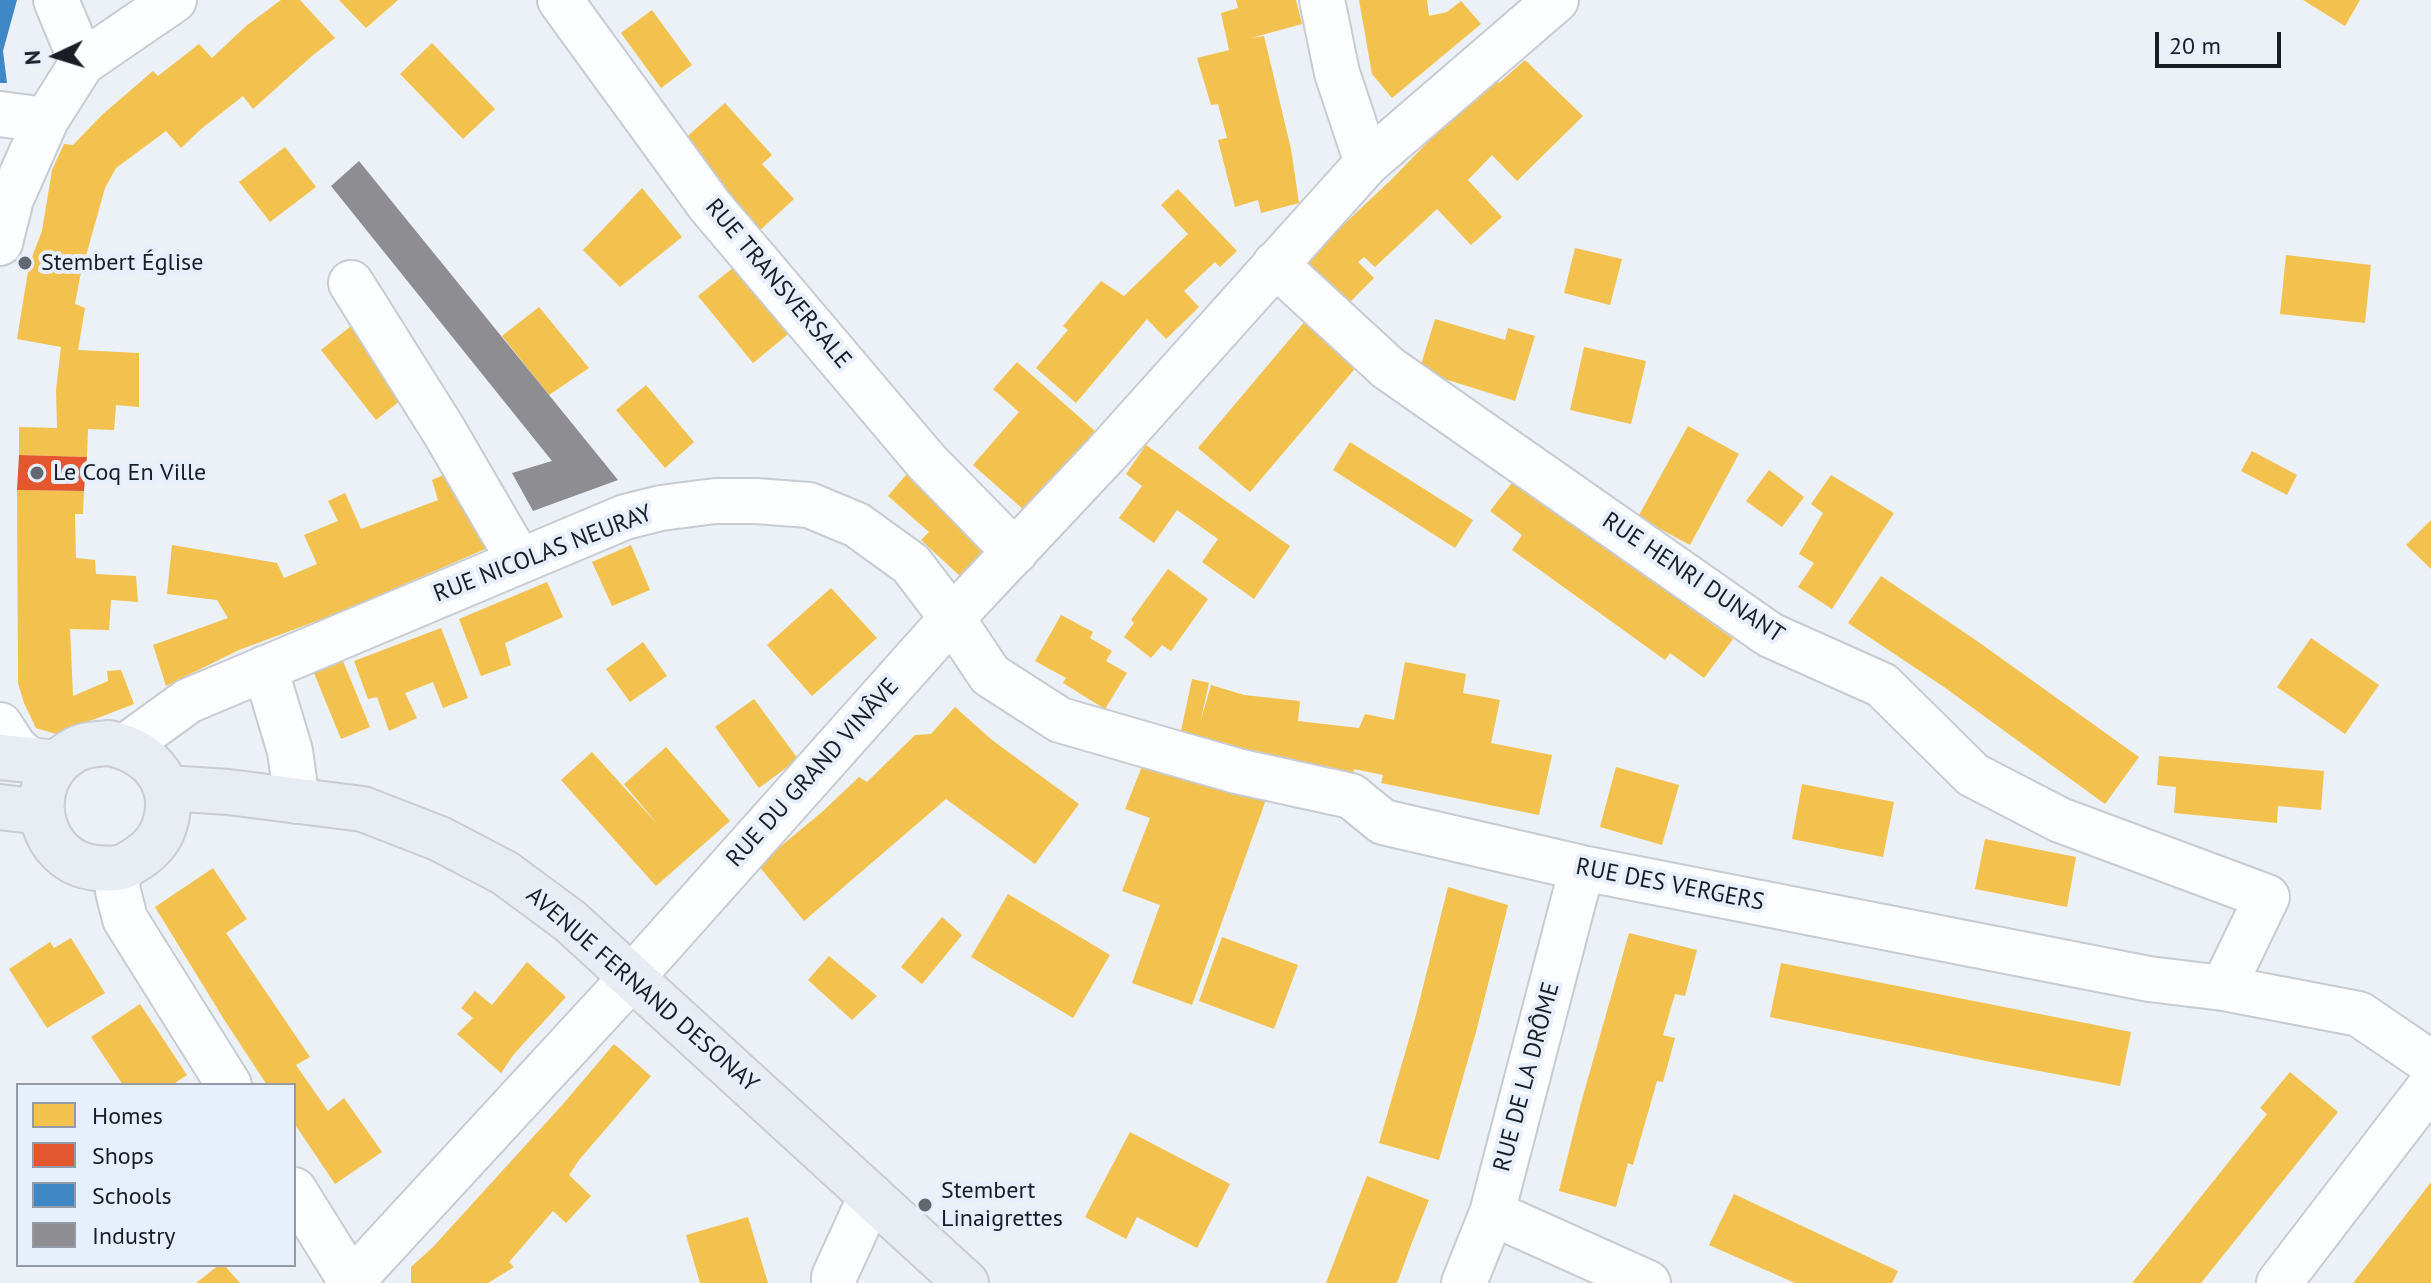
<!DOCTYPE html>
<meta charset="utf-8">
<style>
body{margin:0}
#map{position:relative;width:2431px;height:1283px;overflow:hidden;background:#ecf0f7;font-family:"PT Sans",sans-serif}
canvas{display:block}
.legend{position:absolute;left:16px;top:1083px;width:280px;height:184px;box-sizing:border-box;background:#e8effc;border:2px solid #959ba6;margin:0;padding:10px 14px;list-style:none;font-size:24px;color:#191e25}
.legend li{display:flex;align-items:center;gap:16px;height:40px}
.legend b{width:40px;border:2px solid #959ba6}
.north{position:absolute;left:16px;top:16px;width:80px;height:80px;-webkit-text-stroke:6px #e8effc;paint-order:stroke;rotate:266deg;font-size:22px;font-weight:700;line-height:32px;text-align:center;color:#191e25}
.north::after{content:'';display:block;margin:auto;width:28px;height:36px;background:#191e25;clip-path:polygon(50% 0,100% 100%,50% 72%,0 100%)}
.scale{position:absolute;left:2155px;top:32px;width:126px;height:36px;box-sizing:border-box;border:4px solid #191e25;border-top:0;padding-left:10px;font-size:24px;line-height:28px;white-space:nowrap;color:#191e25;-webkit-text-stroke:6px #e8effc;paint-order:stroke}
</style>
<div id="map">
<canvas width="2431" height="1283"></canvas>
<ul class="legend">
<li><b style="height:22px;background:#f2c14e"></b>Homes</li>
<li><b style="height:22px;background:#e4572e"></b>Shops</li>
<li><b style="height:22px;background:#3f88c5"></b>Schools</li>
<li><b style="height:22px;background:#8d8d92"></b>Industry</li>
</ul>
<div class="north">N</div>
<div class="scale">20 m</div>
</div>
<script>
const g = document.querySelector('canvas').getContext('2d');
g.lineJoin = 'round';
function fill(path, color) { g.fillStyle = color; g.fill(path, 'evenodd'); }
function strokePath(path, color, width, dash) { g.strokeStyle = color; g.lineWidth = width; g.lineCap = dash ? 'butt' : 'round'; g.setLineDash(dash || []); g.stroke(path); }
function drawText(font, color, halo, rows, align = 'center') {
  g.font = font + ' "PT Sans",sans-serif'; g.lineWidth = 8; g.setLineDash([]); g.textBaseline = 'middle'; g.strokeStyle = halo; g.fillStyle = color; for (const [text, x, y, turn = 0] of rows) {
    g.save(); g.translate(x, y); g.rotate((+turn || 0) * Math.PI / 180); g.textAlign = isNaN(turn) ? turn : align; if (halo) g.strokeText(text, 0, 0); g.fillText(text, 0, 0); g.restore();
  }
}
fill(new Path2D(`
 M281,0H300L335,38L312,56L253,109L243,96L201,129L181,148L166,131L116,168L105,188L80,277L75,304L85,308L78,350L139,353V407L116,405L114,430L88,429L87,457L19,455V427L57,428L56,390L61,347L17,339L29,265L42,231L52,170L64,144L73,145L103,114L153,71L158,76L199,44L212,58L246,26Z
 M339,0H398L366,28Z
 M1236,0H1296L1302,24L1251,38L1264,36L1291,149L1299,203L1261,213L1258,200L1235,207L1218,140L1227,138L1218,104L1211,105L1197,58L1229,50L1221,13L1238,8Z
 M1359,0H1427L1429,16L1447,12L1461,1L1481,24L1392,98L1372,74Z
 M2303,0H2360L2345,26Z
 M652,10L692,65L661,88L621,33Z
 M432,43L495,109L463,139L400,74Z
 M1525,60L1583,116L1517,181L1492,155L1468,180L1502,217L1471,245L1437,209L1375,267L1364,257L1358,262L1374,278L1347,305L1304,262L1392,179L1452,117L1496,79L1499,83Z
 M725,103L772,155L762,164L794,199L758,232L682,141Z
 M285,147L316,187L270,222L239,182Z
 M642,188L682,237L620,287L583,250Z
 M1178,189L1237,251L1220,267L1215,262L1184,291L1199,307L1166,339L1147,319L1076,403L1036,368L1068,330L1063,326L1101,281L1124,296L1188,234L1161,205Z
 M1575,248L1622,259L1610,305L1564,293Z
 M2286,255L2371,265L2365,323L2280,314Z
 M744,259L798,326L753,363L698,296Z
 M539,307L589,368L549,395L502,336Z
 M1435,319L1505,340L1508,328L1535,336L1515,401L1419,371Z
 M1306,320L1358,365L1250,492L1198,448Z
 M356,322L411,392L376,420L321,350Z
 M1584,347L1646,361L1631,424L1570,410Z
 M1017,362L1095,431L1024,510L973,465L1019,412L993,389Z
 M646,385L694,442L665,468L616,410Z
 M1688,426L1739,454L1690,545L1638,517Z
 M1350,442L1473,520L1455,548L1333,470Z
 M1146,445L1290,546L1254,599L1202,562L1218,539L1177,510L1154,543L1119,518L1142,486L1126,474Z
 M2252,451L2297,475L2287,495L2241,471Z
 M459,468L499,543L338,613L239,650L166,686L153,645L228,618L217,600L167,594L172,545L277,563L284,578L317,564L304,535L338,521L328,501L345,493L361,529L438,500L432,480Z
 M912,468L990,542L960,576L921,540L929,532L888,496Z
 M1769,470L1804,497L1782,527L1746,501Z
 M1831,475L1894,513L1832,609L1798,587L1814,563L1799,554L1823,513L1811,504Z
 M1514,480L1733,639L1704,678L1670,653L1665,660L1512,550L1522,535L1490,511Z
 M17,490L84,491L83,514H75L76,558L95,560L96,574L136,576L138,602L111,600L109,630L70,629L73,696L108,681L107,671L121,670L134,704L56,734L36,728L24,703L18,683Z
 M2431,520V569L2406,545Z
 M631,545L650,590L612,606L592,562Z
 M1168,569L1208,599L1171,651L1162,645L1151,658L1124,637L1134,623L1131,620Z
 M1881,576L1977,641L2139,757L2105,804L1944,687L1848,623Z
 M547,582L563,617L505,643L511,665L481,676L459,619Z
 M831,588L877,638L812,696L767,645Z
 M1061,615L1093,632L1090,638L1112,651L1106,661L1127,673L1105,709L1063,683L1066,678L1035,661Z
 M441,628L468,698L443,708L433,682L405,693L417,718L389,731L377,697L368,699L354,661Z
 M2311,638L2379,685L2345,734L2277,687Z
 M643,642L667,676L630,702L606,669Z
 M343,661L370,727L341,739L314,673Z
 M1405,662L1466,674L1463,693L1500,700L1491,743L1552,755L1539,815L1381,783L1383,775L1354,769L1353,778L1180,736L1192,679L1209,683L1200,723L1211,685L1244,695L1300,701L1298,721L1359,728L1365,714L1394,720Z
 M754,699L798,759L759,788L715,727Z
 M955,707L992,740L1079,804L1035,864L946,799L804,921L758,865L822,812L859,777L867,782L915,735L931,734Z
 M666,747L730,821L656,886L561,780L592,752L659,826L624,784Z
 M1147,754L1268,794L1192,1005L1132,983L1160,905L1122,891L1150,818L1125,809Z
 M2159,756L2324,771L2321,810L2278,806L2277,823L2174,813L2176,787L2157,785Z
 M1616,767L1679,785L1662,845L1600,827Z
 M1802,784L1894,802L1883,857L1792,839Z
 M1985,839L2076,857L2067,907L1975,889Z
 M213,868L247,919L226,933L310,1057L296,1065L328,1111L344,1098L382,1152L335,1184L294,1123V1085H267L225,1021L155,907Z
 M1448,887L1508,905L1476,1032L1439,1160L1379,1143L1416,1015Z
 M1008,894L1110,955L1073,1018L971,957Z
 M942,917L962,935L922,984L901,967Z
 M1629,933L1697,950L1685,996L1675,994L1663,1035L1675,1038L1663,1082L1657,1081L1633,1165L1628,1163L1616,1207L1559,1191L1581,1103Z
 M1222,937L1298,965L1274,1029L1199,1001Z
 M71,938L105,993L47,1028L9,969L50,942L54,948Z
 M829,956L877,996L852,1020L808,980Z
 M527,962L566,997L514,1054L501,1073L457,1034L473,1018L461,1008L475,991L492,1005Z
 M1781,963L2131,1032L2120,1086L1991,1062L1770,1017Z
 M140,1004L187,1075L172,1085H123L91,1037Z
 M614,1044L651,1076L579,1160L569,1175L591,1196L566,1223L553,1211L509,1262L514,1267L488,1283H411V1267L433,1247L564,1103Z
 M2290,1072L2338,1112L2201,1283H2132L2267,1114L2260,1108Z
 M1130,1132L1230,1184L1197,1248L1137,1217L1126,1239L1085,1217Z
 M1367,1176L1429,1200L1411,1245L1397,1283H1326Z
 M2431,1182V1283H2353L2415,1203Z
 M1734,1194L1898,1271L1892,1283H1795L1709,1245Z
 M748,1217L768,1283H700L686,1235Z
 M219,1265H224L240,1283H196Z`), '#f2c14e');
fill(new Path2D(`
 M19,455L87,457L84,491L17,490Z`), '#e4572e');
fill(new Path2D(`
 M0,0H17L3,51L7,83H0Z`), '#3f88c5');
fill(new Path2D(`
 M359,161L549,395L618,480L533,511L512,473L552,461L331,186Z`), '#8d8d92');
const minor = new Path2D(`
 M56,0L82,63
 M560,0L710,206L926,461L1015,552
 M1322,0L1337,73L1367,163
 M0,114L46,120
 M0,243L11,199L46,120L82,63L174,0
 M1275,264L1388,368L1770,635L1882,685L1973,775L2060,820L2267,897L2223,988
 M351,283L444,431L519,560
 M265,668L290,751L297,801
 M0,725L15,748L29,760
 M126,746L188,701L625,517L661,508L715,501H756L809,505L857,525L911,564L952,618L990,675L1060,720L1237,771L1351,796L1383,822L1582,868L2149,979L2223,988L2359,1014L2431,1063
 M116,870L118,891L125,919L229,1085
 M294,1190L352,1283
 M1492,1213L1648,1283
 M351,1282L633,976L952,618L1106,454L1367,163L1556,0
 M834,1283V1277L871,1196
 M1464,1283L1492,1213L1582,868
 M2279,1283L2431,1085`);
const major = new Path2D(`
 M109,743C153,752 181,787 162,832C156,845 144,855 132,862C120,870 111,869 97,868C37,863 21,780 73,751C84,744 97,744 109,743Z
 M0,757L58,763
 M167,788L228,792L363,809L440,839L505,873L570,921L966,1283
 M0,807L42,812`);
strokePath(minor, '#c7cbd2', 48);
strokePath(major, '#caccd0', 48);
strokePath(minor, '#fcfdfe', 44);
strokePath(major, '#e8edf4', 44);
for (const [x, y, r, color] of [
 [25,263,8,"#63686e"],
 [37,473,8,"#63686e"],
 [925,1205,8,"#63686e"]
]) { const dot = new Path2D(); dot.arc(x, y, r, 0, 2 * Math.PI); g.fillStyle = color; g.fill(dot); strokePath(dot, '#e8effc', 3); }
drawText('24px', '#191e25', '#e8effc', [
 ["Stembert Église",41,263],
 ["Le Coq En Ville",53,473],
 ["Stembert",941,1191],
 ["Linaigrettes",941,1219]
], 'left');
drawText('24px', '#191e25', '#e8effc', [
 ["RUE TRANSVERSALE",778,284,50],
 ["RUE NICOLAS NEURAY",543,554,-21],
 ["RUE HENRI DUNANT",1693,578,34],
 ["RUE DU GRAND VINÂVE",813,773,-48],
 ["RUE DES VERGERS",1670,885,11],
 ["AVENUE FERNAND DESONAY",642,990,41],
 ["RUE DE LA DRÔME",1527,1077,-75]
]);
</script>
